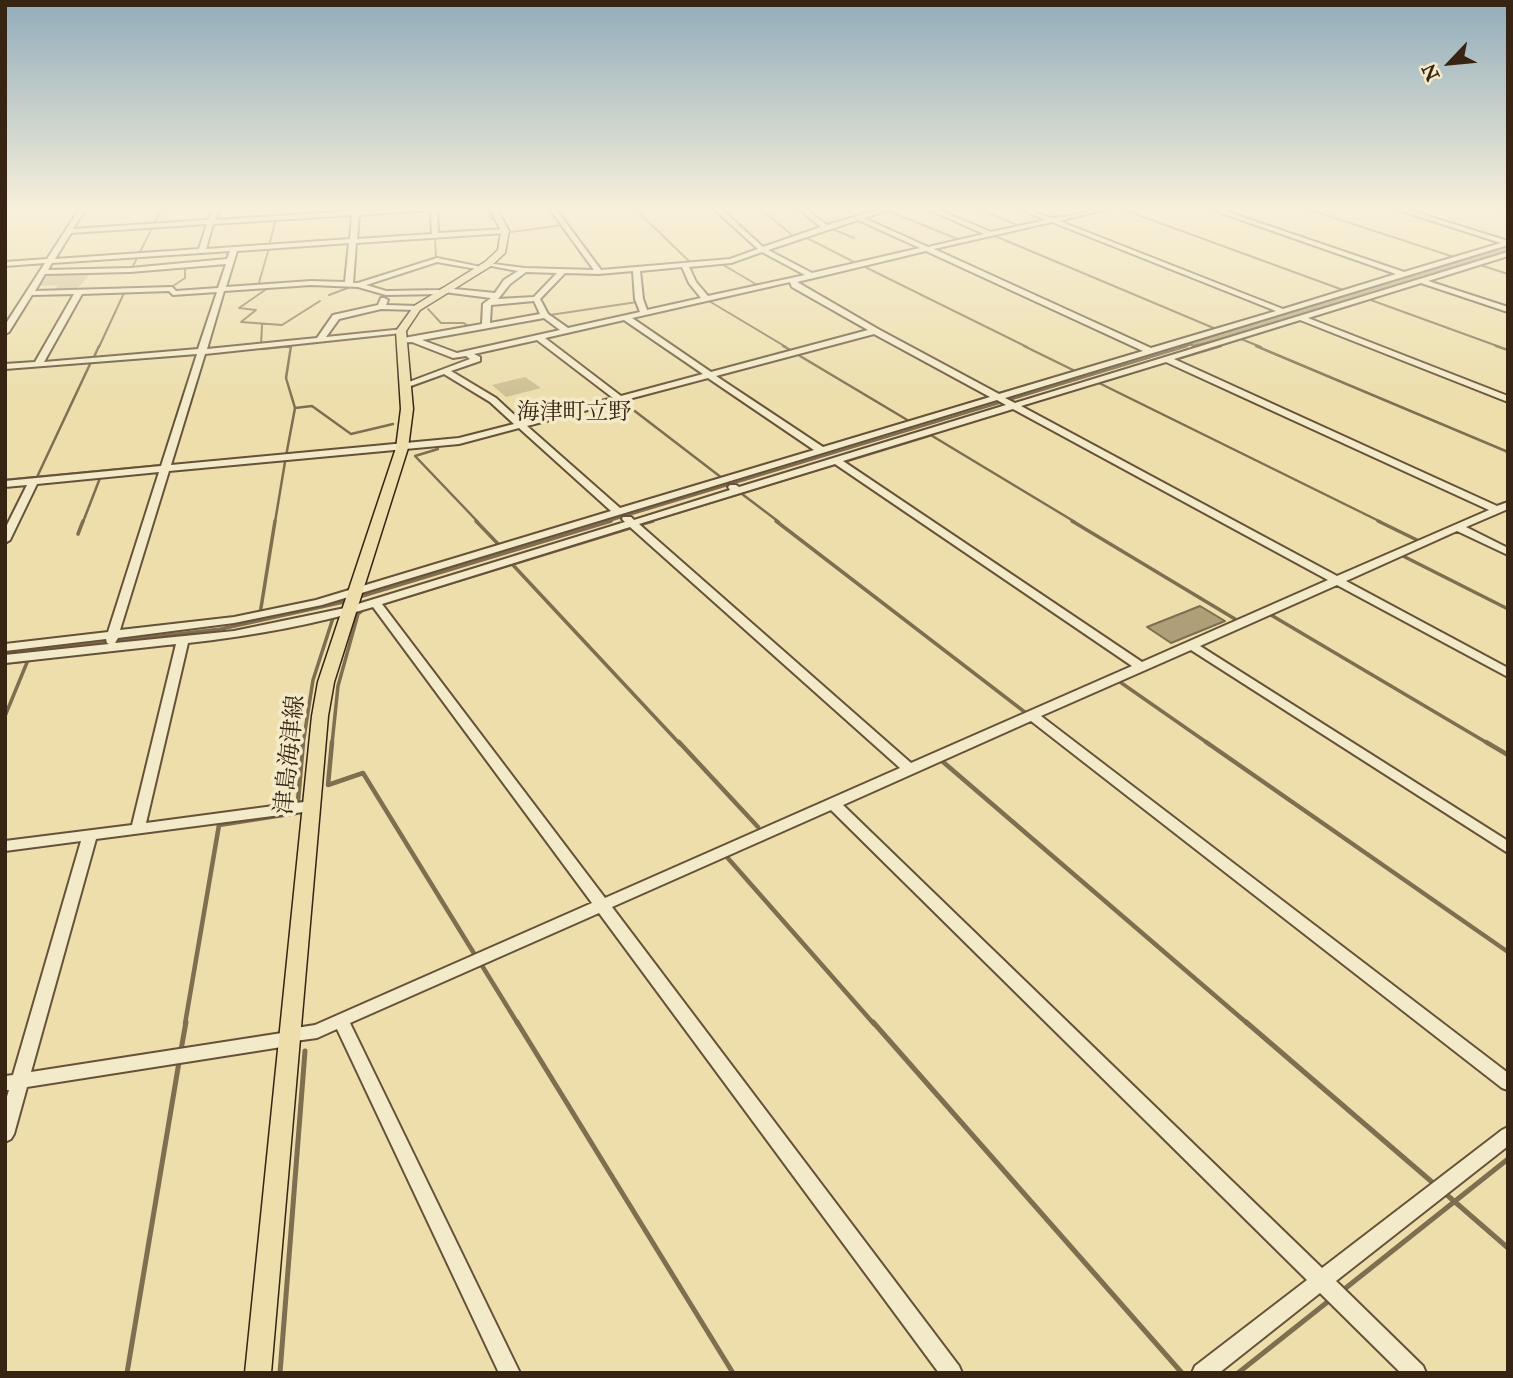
<!DOCTYPE html>
<meta charset="utf-8">
<style>
body{margin:0}
#map{position:relative;width:1513px;height:1378px;overflow:hidden;background:#eddeac;font-family:"IM FELL Great Primer",serif}
canvas{display:block}
.frame{position:absolute;inset:0;border:7px solid #382413;pointer-events:none}
.north{position:absolute;left:1415px;top:28px;width:70px;height:70px;-webkit-text-stroke:5px #f3eac9;paint-order:stroke;rotate:244deg;font-size:19px;font-weight:700;line-height:28px;text-align:center;color:#382413}
.north::after{content:'';display:block;margin:auto;width:24px;height:32px;background:#382413;clip-path:polygon(50% 0,100% 100%,50% 72%,0 100%)}
</style>
<div id="map">
<canvas width="1513" height="1378"></canvas>
<div class="frame"></div>
<div class="north">N</div>
</div>
<script>
const g = document.querySelector('canvas').getContext('2d');
g.lineJoin = 'round';
function fill(path, color) { g.fillStyle = color; g.fill(path, 'evenodd'); }
function strokePath(path, color, width, dash) { g.strokeStyle = color; g.lineWidth = width; g.lineCap = dash ? 'butt' : 'round'; g.setLineDash(dash || []); g.stroke(path); }
function drawText(font, color, halo, rows, align = 'center') {
  g.font = font + ' "IM FELL Great Primer","Noto Serif JP",serif'; g.lineWidth = 7; g.setLineDash([]); g.textBaseline = 'middle'; g.strokeStyle = halo; g.fillStyle = color; for (const [text, x, y, turn = 0] of rows) {
    g.save(); g.translate(x, y); g.rotate((+turn || 0) * Math.PI / 180); g.textAlign = isNaN(turn) ? turn : align; if (halo) g.strokeText(text, 0, 0); g.fillText(text, 0, 0); g.restore();
  }
}
fill(new Path2D(`
 M92,272L75,291H54L58,285L37,286L51,273Z
 M525,377L541,388L506,397L492,385Z`), '#cebe92');
const water = new Path2D(`
 M1508,246V251L1219,340L1193,346L1188,343Z
 M1200,606L1225,621L1171,643L1147,627Z`);
fill(water, '#af9f78');
strokePath(water, '#7f6e50', 2);
strokePath(new Path2D(`
 M487,208L492,219
 M634,208L691,263
 M760,208L793,236
 M844,208L856,217
 M975,208L1020,226L1017,227
 M1080,208H1095
 M1119,208L1343,290
 M1304,208L1454,257
 M1492,208L1508,213
 M888,211L960,240
 M153,225L162,208
 M830,228L854,238
 M511,232L564,225
 M803,236L858,264
 M995,236L1216,329
 M357,239L359,214
 M269,246L276,219
 M139,254L153,226
 M1508,257L1480,265L1508,274
 M432,260L436,259L435,237
 M720,263L759,286
 M863,266L1027,347
 M132,268L138,256
 M1403,272L1503,242
 M258,286L269,248
 M170,288L185,278V266
 M268,288L239,308L256,310L241,322L282,325L320,301
 M329,295L353,286
 M1368,299L1500,347
 M709,301L786,347
 M1289,307L1371,282
 M428,309L441,323H464L469,327
 M550,315L637,302
 M1307,319L1369,300
 M1241,339L1261,347
 M261,345L262,325
 M99,347L124,293
 M278,347H291
 M1181,347L1192,344
 M1215,347L1303,320`), '#7f6e50', 2);
strokePath(new Path2D(`
 M783,346L794,352
 M1024,346L1075,371
 M1256,346L1508,452
 M1496,346L1508,350
 M261,349L291,346L286,378L295,408L286,456
 M800,356L909,421
 M93,359L99,346
 M1174,360L1221,346
 M1169,361L1099,383L1381,522
 M1000,393L1144,351
 M623,402L722,478
 M295,408L312,406L351,434L393,424
 M925,417L991,396
 M929,434L1075,522
 M438,449L415,456L478,522
 M844,462L932,435
 M171,465L287,454
 M37,477L91,362
 M5,480L163,465
 M742,494L779,522
 M83,522L100,478
 M275,522L285,462
 M605,522L1187,346
 M648,522L837,464`), '#7f6e50', 2.5);
strokePath(new Path2D(`
 M476,521L499,545
 M776,521L1026,713
 M1072,521L1235,619
 M1378,521L1417,540
 M639,525L653,521
 M78,534L83,521
 M1403,556L1508,609
 M512,564L680,744
 M359,597L611,521
 M382,604L630,528
 M260,614L275,521
 M1271,615L1489,744
 M5,654L221,629L348,601
 M5,663L27,661
 M1120,682L1209,744
 M5,716L28,660
 M303,744L313,680L333,618
 M332,744L338,686L358,614L363,610`), '#7f6e50', 3.5);
strokePath(new Path2D(`
 M332,742L328,785L363,773L475,955
 M679,742L758,827
 M1206,742L1508,952
 M1486,742L1508,755
 M942,761L1248,1024
 M298,801L303,742
 M726,856L874,1024
 M481,964L518,1024
 M185,1024L219,825L296,813`), '#7f6e50', 4.5);
strokePath(new Path2D(`
 M517,1022L733,1373
 M873,1022L1182,1373
 M1246,1022L1432,1182
 M181,1050L186,1022
 M1447,1195L1508,1248
 M1342,1291L1508,1159
 M127,1373L179,1062
 M280,1373L305,1051
 M1238,1373L1330,1300`), '#7f6e50', 5);
const minor = new Path2D(`
 M80,208H86L73,229L208,220L213,208H220L215,220L353,211V208H359V211L437,208L438,233L505,229L508,231L505,233L356,243L353,283H358L437,258L486,268L482,270L437,262L366,285L386,291L440,290L444,288L495,293L504,280L518,271L486,265V263L524,268L594,270L549,208H555L601,270L730,259L758,249L713,208H720L763,247L821,227L797,208H804L827,225L884,208H894L864,218L928,247L984,234L925,208H934L991,232L1046,220L1018,208C1031,208 1043,218 1055,218C1074,217 1091,208 1110,208L1059,221L1283,309L1396,274L1207,208H1216L1404,272L1501,243L1392,208H1402L1508,241V245L1005,398L1015,403L1508,252V256L1428,281L1508,307V312L1421,283L1308,318L1508,396V402L1300,320L1174,359L1497,506L1508,502V509L1466,527L1508,548V555L1457,531L1346,581L1508,668V677L1337,585L1200,646L1508,841V853L1191,650L1041,716L1508,1073V1090L1502,1088L1031,721L843,805L1322,1268L1502,1130L1508,1127V1146L1336,1281L1423,1366L1426,1373H1401L1320,1293L1219,1373H1192L1195,1366L1307,1280L831,810L612,907L959,1366L962,1373H939L599,913L350,1023L520,1373H499L337,1029L317,1038L295,1041L294,1044L288,1046L27,1087L14,1134L11,1139L5,1142V1103L9,1090H5V1076L13,1075L81,841L5,851V841L132,825L176,644L5,663V655L109,644L107,643L106,639L5,651V644L108,632L159,472L37,484L10,540L5,543V529L27,485L5,487V481L161,466L197,354L5,369V364L35,362L74,294L32,295L9,332L5,334V325L45,263L5,266V262L47,259ZM431,210L432,234L357,239L359,215ZM352,215L350,239L206,249L213,224ZM858,220L920,248L812,273L768,250ZM1052,222L1276,311L1151,348L934,249ZM207,224L199,249L55,259L71,233ZM349,243L345,282L311,281L226,287L237,251ZM230,251L227,259L130,268L48,270L52,263ZM926,251L1143,351L999,394L878,329L797,282ZM762,252L805,275L708,296L696,282L689,267L731,263ZM226,264L218,288L176,291L172,287L35,291L45,274L130,272ZM682,267L689,283L701,298L647,310L643,299L640,271ZM633,271L635,299L640,312L568,328L548,314L540,299L565,273L599,274ZM526,272L557,273L534,297L498,299L510,284ZM790,282L792,287L868,330L711,372L632,318ZM311,285L358,287L386,295L440,294L444,292L491,298L483,304L482,324L398,339V343L412,342L453,358L466,356L470,359L401,385L408,387L444,374L490,402L514,424L459,438L171,465L205,354L401,333L405,331L404,329L326,337L339,319L381,309L417,310L421,308L417,306L386,305L388,300L384,298H381L378,305L333,315L317,338L207,349L224,291ZM169,291L173,295L217,292L198,349L44,362L82,294ZM534,301L540,314L490,323L491,305ZM544,318L560,330L457,353L422,340ZM624,320L703,374L621,396L545,338ZM874,334L990,397L823,447L716,376ZM537,340L613,398L522,422L496,398L451,371L480,361V357L474,354ZM1166,362L1489,510L1337,576L1021,406ZM708,378L814,450L620,508L527,426L618,402H624L625,400ZM997,400L1006,405L739,487L736,485H730L728,487L730,490L634,520L631,517H623L622,519L625,522L345,608L234,631L115,643L118,638L234,623L322,605ZM1013,409L1328,580L1142,662L843,461ZM519,428L611,511L316,600L234,617L120,630L169,471L459,444ZM835,464L1132,666L911,763L639,524ZM630,527L900,768L605,898L382,604ZM373,607L592,903L315,1025L283,1030L282,1033L31,1072L96,839L311,811L316,809L318,806L316,803L311,801L146,823L188,643C250,636 313,625 373,607Z`);
const major = new Path2D(`
 M489,208H497L509,231L505,253L491,266L420,310L406,331L413,409L408,448L334,682L328,716L271,1373H245L312,716L318,682L396,448L401,409L396,331L414,306L485,262L498,250L501,231Z`);
strokePath(minor, '#655239', 4);
strokePath(major, '#382413', 3);
fill(minor, '#f3eac9');
fill(major, '#eddeac');
const sky = g.createLinearGradient(0, 0, 0, 401);
sky.addColorStop(0, '#91acbb');
sky.addColorStop(0.52, '#f7f0da');
sky.addColorStop(1, '#f7f0da00');
g.fillStyle = sky;
g.fillRect(0, 0, 1513, 401);
drawText('23px', '#382413', '#f3eac9', [
 ["海津町立野",574,413]
]);
drawText('24px', '#382413', '#f3eac9', [
 ["津島海津線",291,755,-84]
]);
</script>
